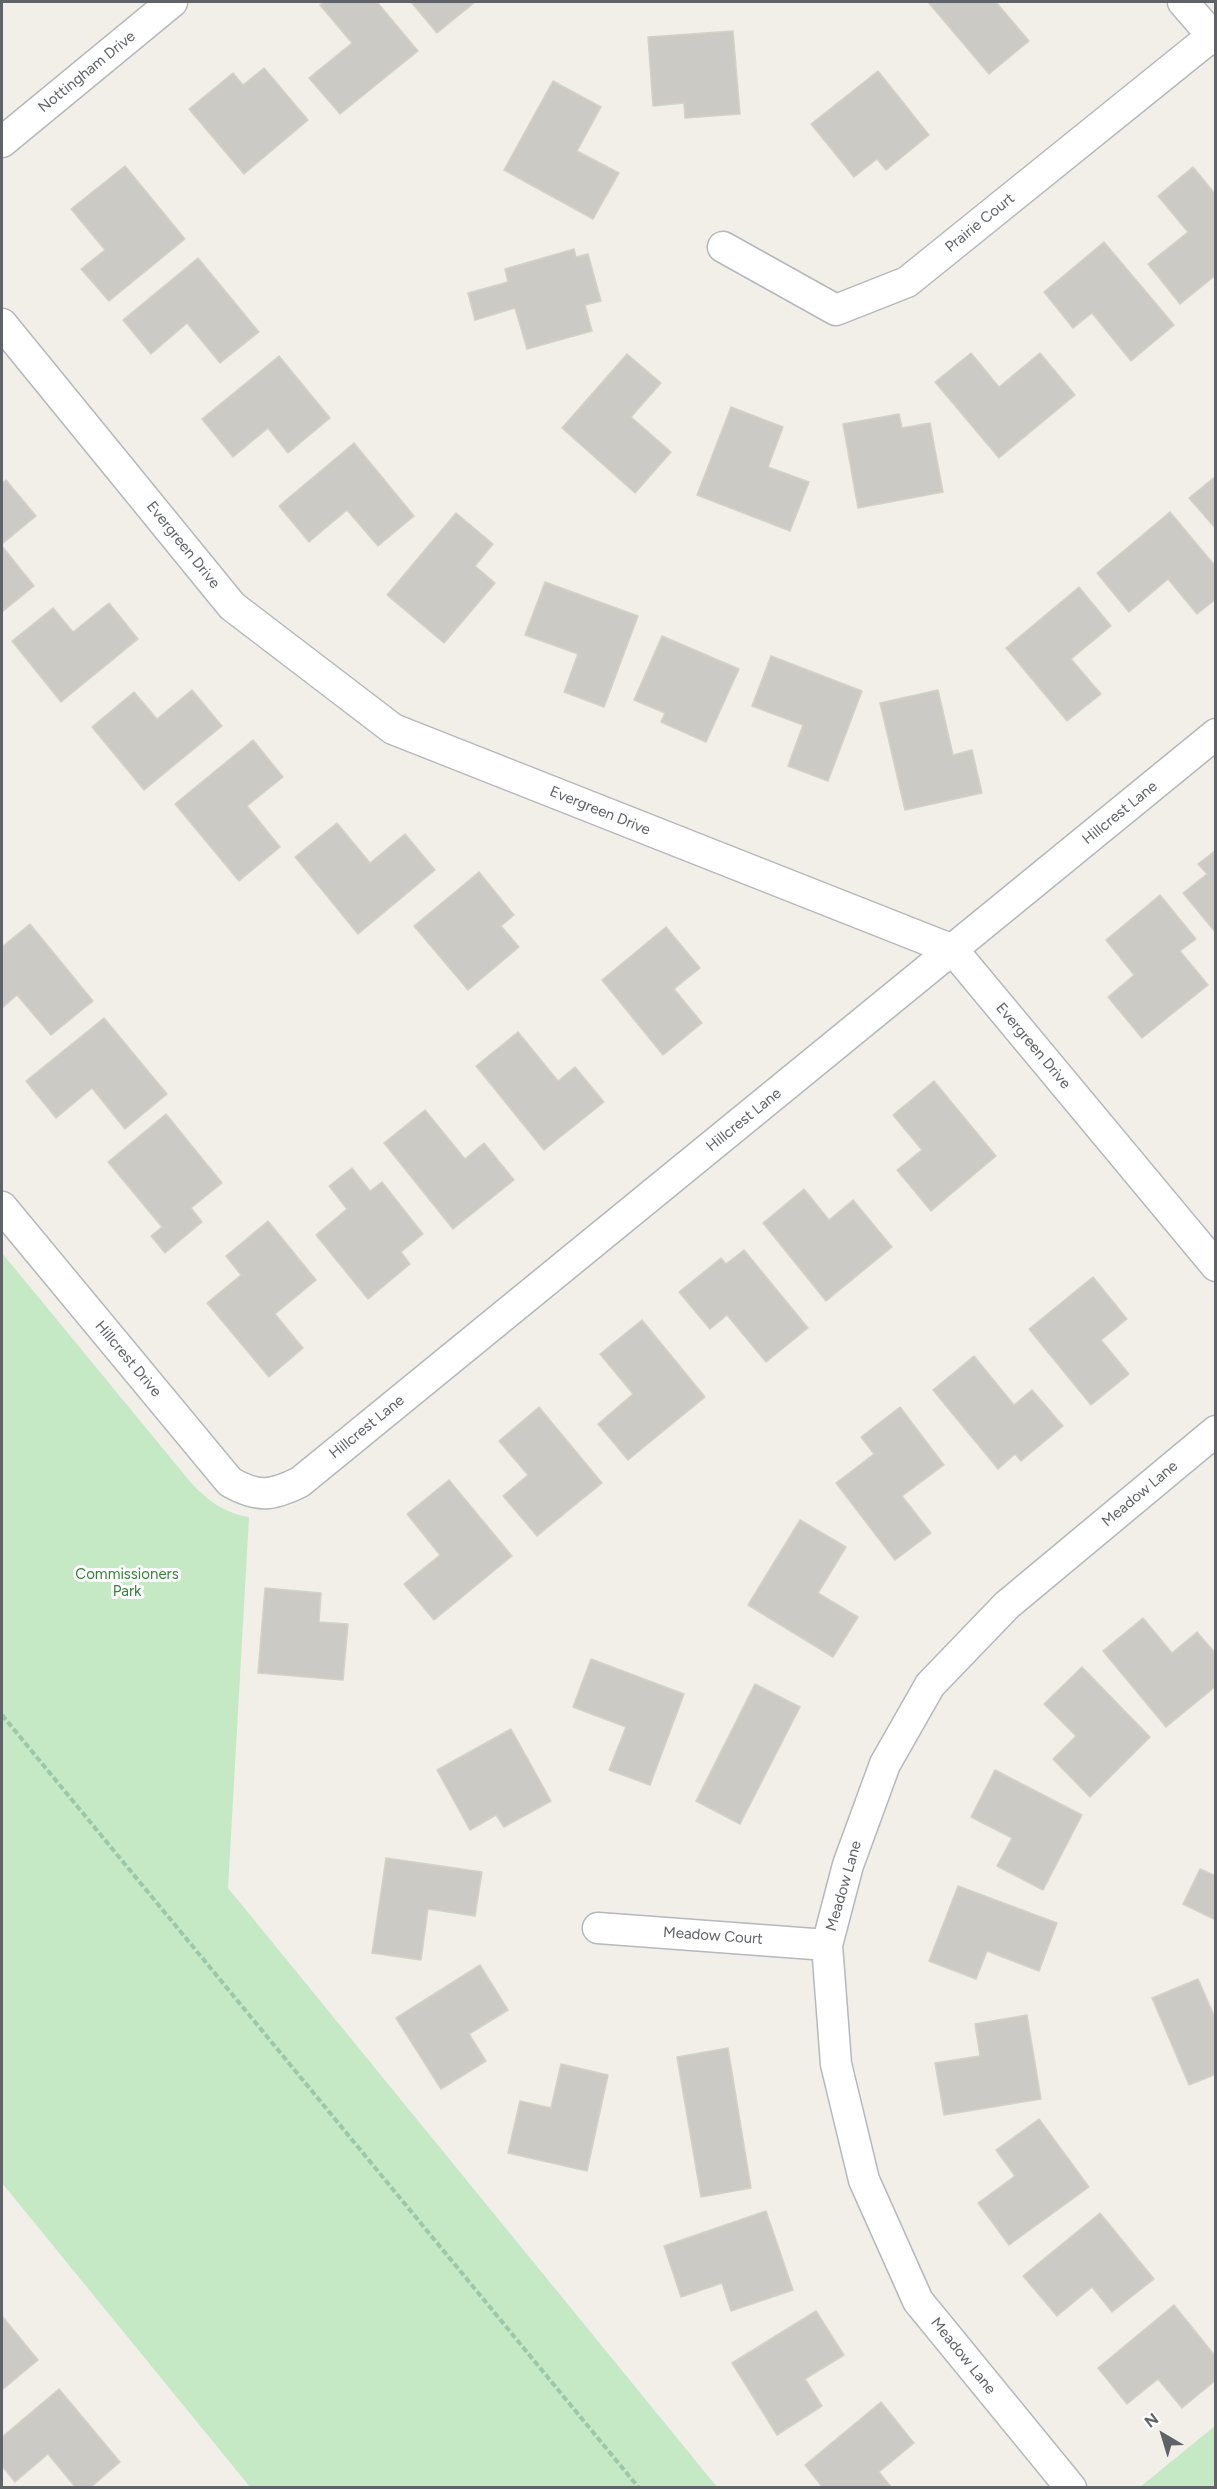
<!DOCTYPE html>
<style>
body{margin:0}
#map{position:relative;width:1217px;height:2489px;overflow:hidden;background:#f1efe8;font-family:Figtree,sans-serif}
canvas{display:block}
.frame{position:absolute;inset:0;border:3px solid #5f6368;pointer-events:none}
.north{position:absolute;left:1133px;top:2405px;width:60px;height:60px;-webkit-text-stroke:4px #fff;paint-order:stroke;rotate:322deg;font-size:16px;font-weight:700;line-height:24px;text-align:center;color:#5f6368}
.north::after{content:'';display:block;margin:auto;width:21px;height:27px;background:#5f6368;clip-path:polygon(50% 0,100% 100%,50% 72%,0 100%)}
</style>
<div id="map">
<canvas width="1217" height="2489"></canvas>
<div class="frame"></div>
<div class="north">N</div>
</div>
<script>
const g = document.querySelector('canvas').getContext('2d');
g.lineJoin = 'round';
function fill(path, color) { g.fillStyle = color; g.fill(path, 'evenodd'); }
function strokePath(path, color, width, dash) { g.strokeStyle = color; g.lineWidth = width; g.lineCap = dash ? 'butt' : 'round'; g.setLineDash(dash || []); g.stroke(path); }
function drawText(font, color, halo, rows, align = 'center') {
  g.font = font + ' Figtree,sans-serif'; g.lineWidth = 6; g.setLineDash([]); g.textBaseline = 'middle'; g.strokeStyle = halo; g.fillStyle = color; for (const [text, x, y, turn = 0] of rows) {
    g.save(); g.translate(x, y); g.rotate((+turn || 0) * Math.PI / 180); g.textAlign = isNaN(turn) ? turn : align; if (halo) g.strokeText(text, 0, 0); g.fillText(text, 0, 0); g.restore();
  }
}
fill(new Path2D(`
 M2,1253L192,1484C209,1501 224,1513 249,1517L228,1888L717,2487H250L2,2183Z
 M1215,2426V2487H1140Z`), '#c5e8c5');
const building = new Path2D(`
 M324,2H377L418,51L340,114L309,78L352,43L320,5Z
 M411,2H475L437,33Z
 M928,2H996L1029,41L989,74Z
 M733,31L740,114L685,118L684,103L653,106L648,37Z
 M264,68L308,120L244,174L189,109L233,73L243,85Z
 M878,71L929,135L886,170L877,159L854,177L811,124Z
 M553,81L601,107L577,151L619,173L593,219L504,170Z
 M125,166L185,239L109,301L81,269L105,250L71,209Z
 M1193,167L1216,195V275L1180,304L1148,264L1188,232L1158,196Z
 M1104,242L1174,325L1131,361L1092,313L1073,328L1044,292Z
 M574,249L576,257L588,254L601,301L585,305L592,331L527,349L515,308L475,320L468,293L508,282L505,269Z
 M198,258L259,332L220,363L187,323L151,354L123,320Z
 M971,353L999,387L1040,353L1075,395L999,458L935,382Z
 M627,354L661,383L631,417L671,452L635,493L562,428Z
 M279,356L330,418L288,453L268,428L233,457L202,419Z
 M731,407L783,427L768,467L809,482L790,531L697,495Z
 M899,414L902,428L930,423L943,492L858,508L843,424Z
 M354,443L414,516L378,546L347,510L309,542L279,506Z
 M1216,476V529L1189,498Z
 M6,480L36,516L2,544V483Z
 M1170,512L1216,567V599L1197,614L1168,579L1129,612L1097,573Z
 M456,513L493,544L475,566L495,583L444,643L387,595Z
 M2,546L34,586L2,612Z
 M545,582L638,616L604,707L564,692L578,654L525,635Z
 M1079,587L1111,626L1071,659L1101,694L1067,721L1006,648Z
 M109,603L138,639L61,702L12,641L53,608L73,632Z
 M662,636L739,669L706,742L661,722L665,713L634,700Z
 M771,656L862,691L828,781L788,766L803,725L752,706Z
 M192,690L222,726L144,790L92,727L134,692L157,719Z
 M938,690L953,755L972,750L982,793L905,810L880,703Z
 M253,740L283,777L247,806L280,847L239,881L175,804Z
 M337,823L370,863L405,834L435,870L358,934L295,857Z
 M1216,850V933L1183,893L1207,874L1198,864Z
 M479,872L514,915L501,926L519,947L468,990L414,926Z
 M1160,895L1196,939L1180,951L1208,985L1142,1038L1108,997L1134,975L1106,940Z
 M30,924L93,1001L51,1035L17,995L2,1008V947Z
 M666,927L700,968L674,989L702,1023L663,1055L602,980Z
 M104,1018L167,1094L125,1129L92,1088L56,1118L26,1081Z
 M518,1032L558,1081L575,1067L604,1102L544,1150L476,1066Z
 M934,1081L996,1156L931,1211L897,1170L922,1150L893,1115Z
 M425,1110L465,1159L484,1143L514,1180L453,1229L384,1143Z
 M166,1114L222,1183L191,1208L202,1222L165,1253L151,1236L162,1227L108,1162Z
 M352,1168L370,1191L382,1182L423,1234L401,1252L410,1264L368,1299L316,1235L347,1209L329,1186Z
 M804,1189L829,1220L853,1200L892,1247L826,1301L763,1223Z
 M268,1221L316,1280L275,1314L303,1348L269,1377L207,1303L241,1275L226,1256Z
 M744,1250L808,1328L766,1362L727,1315L710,1329L679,1292L721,1258L726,1264Z
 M1093,1277L1127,1319L1101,1340L1129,1374L1091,1405L1029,1329Z
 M642,1320L705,1397L628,1460L598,1424L633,1394L600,1354Z
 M974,1356L1014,1405L1032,1390L1063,1426L1021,1461L1015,1454L998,1469L933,1390Z
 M539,1407L602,1483L537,1536L503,1496L528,1475L499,1441Z
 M900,1407L944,1465L902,1496L931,1533L895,1560L836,1483L874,1454L861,1437Z
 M449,1480L512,1556L434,1620L404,1584L440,1555L407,1514Z
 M800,1520L846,1547L818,1593L858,1617L833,1657L748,1605Z
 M265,1588L321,1593L319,1622L348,1624L343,1680L258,1673Z
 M1143,1618L1172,1653L1197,1632L1216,1654V1686L1166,1727L1103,1651Z
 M591,1659L684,1694L650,1785L609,1770L626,1727L573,1707Z
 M1082,1667L1150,1737L1090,1797L1053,1759L1076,1736L1044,1704Z
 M755,1684L800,1707L740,1824L696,1801Z
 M511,1729L551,1801L504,1827L496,1815L470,1830L437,1770Z
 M995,1770L1082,1815L1043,1890L997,1866L1012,1838L971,1817Z
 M386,1858L482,1872L475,1916L428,1909L421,1960L372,1953Z
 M1200,1869L1216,1876V1920L1183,1904Z
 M958,1886L1057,1923L1039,1971L987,1951L976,1979L929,1961Z
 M480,1965L508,2010L469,2034L486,2061L441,2089L396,2018Z
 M1198,1979L1216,2020V2074L1189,2085L1152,1998Z
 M1027,2015L1041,2099L944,2115L935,2063L980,2056L975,2024Z
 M728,2048L751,2188L701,2197L677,2057Z
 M561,2064L608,2075L587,2171L508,2153L520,2101L551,2108Z
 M1039,2119L1089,2187L1009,2245L978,2203L1015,2176L996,2150Z
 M766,2211L793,2290L731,2311L722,2283L681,2297L664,2246Z
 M1100,2213L1154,2279L1112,2312L1092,2287L1057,2316L1023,2276Z
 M1174,2305L1216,2357V2380L1182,2408L1158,2379L1127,2404L1098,2368Z
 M816,2311L844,2355L805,2379L822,2406L777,2435L732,2363Z
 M2,2316L38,2360L2,2390Z
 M59,2389L120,2462L90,2488H76L48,2454L15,2482L2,2466V2437Z
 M881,2402L914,2443L879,2472L892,2488H823L805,2465Z`);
fill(building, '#cccac5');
strokePath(building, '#d6d1c6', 1.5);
const minor = new Path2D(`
 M1183,2L1216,40
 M2,142L172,2
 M723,247L836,310L907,282L1212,36
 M2,324L232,606L393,729L953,950L1216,1266
 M2,1207L230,1482C258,1498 272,1496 300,1482L1216,734
 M598,1928L827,1945
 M1071,2488L918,2301L864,2180L836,2064L827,1945L848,1865L885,1764L930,1685L1007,1605L1216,1431`);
strokePath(minor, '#b5b8bc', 33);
strokePath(new Path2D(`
 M2,1715L639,2488`), '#9cc7a9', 4, [6, 3]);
strokePath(minor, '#fff', 30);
drawText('15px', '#5f6368', '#fff', [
 ["Nottingham Drive",87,72,-39],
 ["Prairie Court",980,223,-39],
 ["Evergreen Drive",183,545,51],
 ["Evergreen Drive",600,811,22],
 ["Hillcrest Lane",1120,813,-39],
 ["Evergreen Drive",1033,1046,50],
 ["Hillcrest Lane",744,1120,-39],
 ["Hillcrest Drive",128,1359,50],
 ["Hillcrest Lane",367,1427,-39],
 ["Meadow Lane",1140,1494,-40],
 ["Meadow Lane",844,1886,-74],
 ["Meadow Court",713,1936,4],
 ["Meadow Lane",963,2356,51]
]);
drawText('15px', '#348238', '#fff', [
 ["Commissioners",127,1575],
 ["Park",127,1592]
]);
</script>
